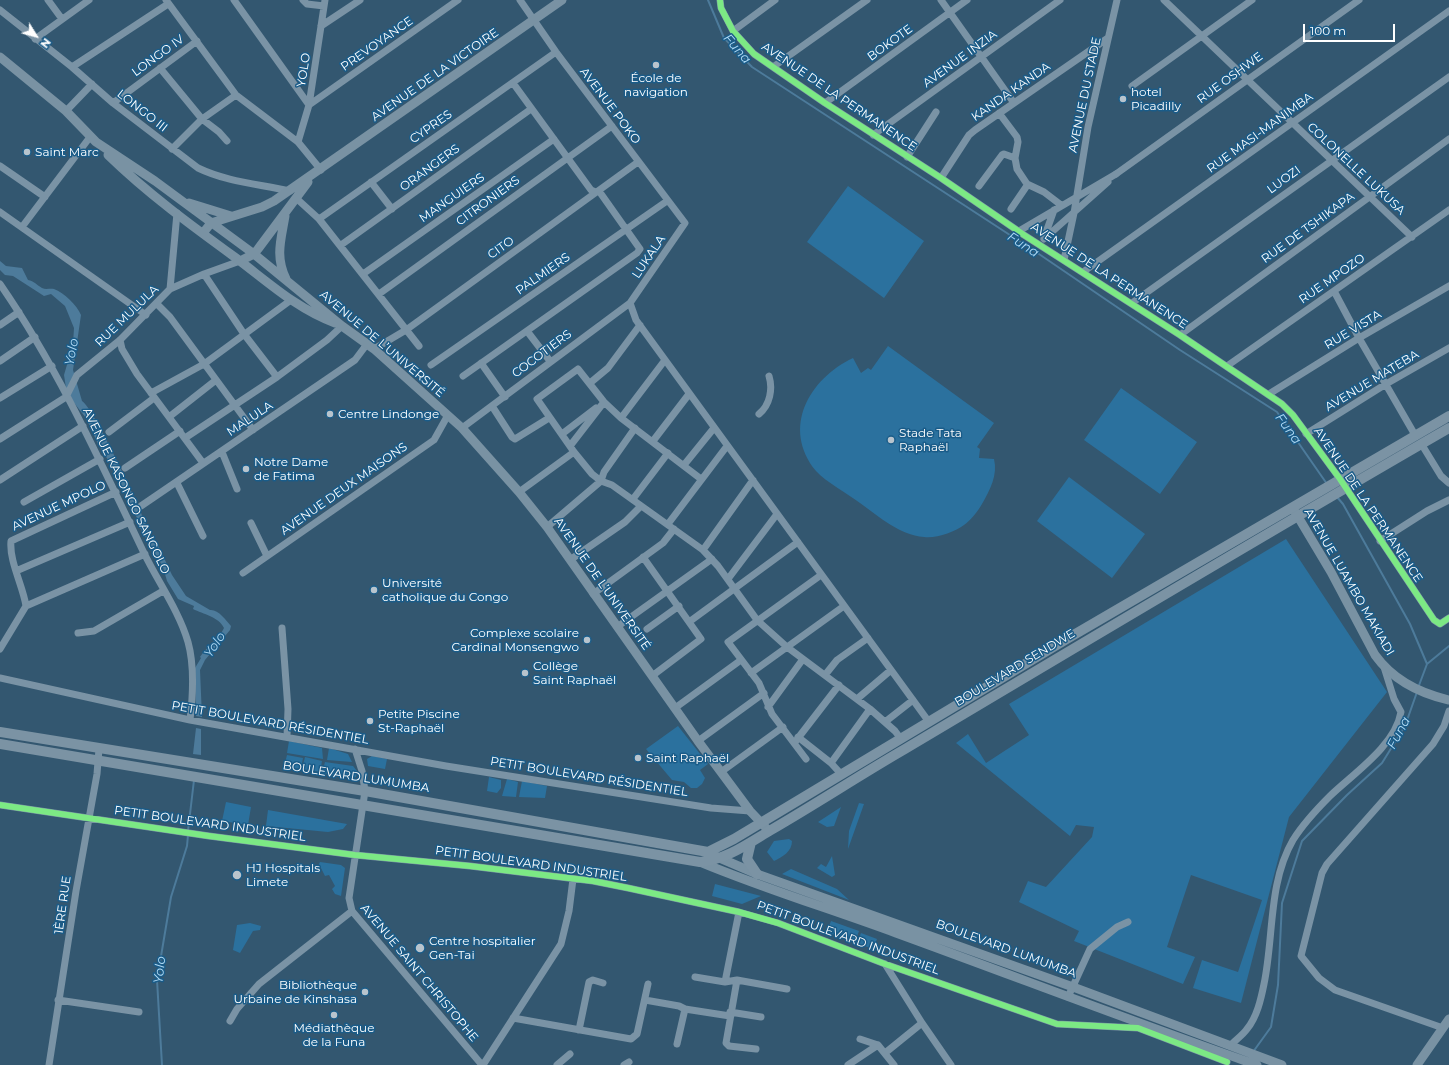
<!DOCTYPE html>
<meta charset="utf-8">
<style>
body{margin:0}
#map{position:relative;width:1449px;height:1065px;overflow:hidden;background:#335770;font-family:Montserrat,sans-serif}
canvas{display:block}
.north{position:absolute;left:16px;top:16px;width:40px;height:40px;-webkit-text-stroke:3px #1a5c89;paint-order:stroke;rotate:127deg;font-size:11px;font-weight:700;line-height:16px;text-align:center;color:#fff}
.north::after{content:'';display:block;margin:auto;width:14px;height:18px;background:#fff;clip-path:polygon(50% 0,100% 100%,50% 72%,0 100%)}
.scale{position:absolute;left:1303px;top:24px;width:92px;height:18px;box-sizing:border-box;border:2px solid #fff;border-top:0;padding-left:5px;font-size:12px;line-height:14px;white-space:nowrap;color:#fff;-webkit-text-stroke:3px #1a5c89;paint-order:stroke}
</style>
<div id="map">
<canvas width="1449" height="1065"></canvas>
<div class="north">N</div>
<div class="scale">100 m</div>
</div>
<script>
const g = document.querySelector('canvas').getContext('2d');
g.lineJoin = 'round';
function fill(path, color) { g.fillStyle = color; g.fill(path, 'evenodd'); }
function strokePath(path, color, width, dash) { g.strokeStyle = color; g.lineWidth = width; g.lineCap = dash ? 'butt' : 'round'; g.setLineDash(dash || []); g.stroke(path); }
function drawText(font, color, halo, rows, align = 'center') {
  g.font = font + ' Montserrat,sans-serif'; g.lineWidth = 3; g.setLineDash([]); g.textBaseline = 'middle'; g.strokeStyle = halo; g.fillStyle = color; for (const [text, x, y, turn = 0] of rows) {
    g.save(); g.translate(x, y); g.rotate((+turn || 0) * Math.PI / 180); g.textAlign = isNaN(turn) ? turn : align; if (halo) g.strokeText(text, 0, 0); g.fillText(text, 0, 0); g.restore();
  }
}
fill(new Path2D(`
 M848,186L924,241L884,298L807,242Z
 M888,346L994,423L977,447L980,449L979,458L994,459C998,475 990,490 982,504C978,511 970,521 964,525C955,532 935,539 924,537C899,535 880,517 860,503C848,494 826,482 816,471C781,428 809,379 853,358L861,373L868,368L871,370Z
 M1121,388L1197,442L1160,494L1084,440Z
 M1069,477L1145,534L1112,578L1037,521Z
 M1286,539L1387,692L1289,817L1241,1003L1193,988L1202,960L1238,972L1262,900L1191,875L1167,947L1195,957L1183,984L1074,941L1079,931L1019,902L1028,881L1046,887L1092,837L1094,827L1076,825L1070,836L956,743L968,734L986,763L1029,735L1009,704Z
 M678,726L708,764L700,770L705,778L702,784L697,788H691L684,782L672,780L646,749Z
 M289,741L322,748L323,759L287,753Z
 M329,748L348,754L352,762L327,760Z
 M287,755L303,758L301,769L284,767Z
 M372,756L387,759L385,769L368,766L367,759Z
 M305,757L322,761L320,772L302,769Z
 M325,762L353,766L357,771L356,777L351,778L322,773Z
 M489,777L501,780V788L497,793L487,791Z
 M507,779L518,782L516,797L502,796Z
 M522,781L547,786L545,798L519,797Z
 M226,802L251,807L248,825L222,821Z
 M859,803L864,804L848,849L849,831Z
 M841,807L834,826L827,827L818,822Z
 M268,810L347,824L343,829L328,832L266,826Z
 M789,839L792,841C792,852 782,857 774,861L767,852L774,841Z
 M832,856L835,875L832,877L817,868L821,864L826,867Z
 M320,862L341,865L345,868L341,896L335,894L332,889L335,886L329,875L325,876L319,864Z
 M791,869L837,889L849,900L782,874Z
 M715,884L761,896L742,904L712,896Z
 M831,921L859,931L855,942L827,932Z
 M250,923L261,926L260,930L253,931L240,953L233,950L237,925Z
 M861,933L877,939L873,949L857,943Z`), '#2b719e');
fill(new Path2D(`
 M0,261L6,266L22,268L28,280C34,281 37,285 42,288C46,290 50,288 54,289C64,293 77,305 81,315L73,370L82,401C94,408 145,518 151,537L156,541L172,575L186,596L210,610C218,609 226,620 231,626L230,630L205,660L200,670L202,717L196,716L195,668L201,658L200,657C207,646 219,639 224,628C219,617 203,614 193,609L194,606L178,599L167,581L163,567L139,526L137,518L115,471L98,444L86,418L71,399L66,388L64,375L73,344L74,328L65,306L51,294L44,296L13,276L5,275L0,270Z
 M196,728L201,729V755L193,754Z`), '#4d7b9b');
strokePath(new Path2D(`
 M708,0L724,38L752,67L1036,252L1180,350L1277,412L1327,484
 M1337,497L1343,504L1410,624L1427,664L1418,688
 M1427,664L1449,646
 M188,831L194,780
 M1253,1052L1271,1027L1278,985L1282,903L1302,841L1347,795L1382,763L1405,726L1417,692
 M162,1065L157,980L171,897L187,846L188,835`), '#4d7b9b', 2);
strokePath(new Path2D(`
 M48,0L62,19
 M166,0L236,95L298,142L321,170
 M234,0L309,105L458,0
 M303,0L307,4L324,6
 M720,0L721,8L733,31L754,54L825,103L941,178L1024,235L1180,335L1282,404L1293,415L1340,479L1434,620L1440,624L1449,618
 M941,0L1014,103
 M1164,0L1412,237
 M0,10L72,67L113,103L198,168C227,182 259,184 290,191
 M321,26L360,0
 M733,31L775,0
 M35,39L89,0
 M72,67L168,4
 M773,67L867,0
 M160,68L202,119L236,95
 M1132,86L1252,0
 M113,103L197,41
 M825,103L967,0
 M66,111L92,84
 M999,113L1017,137L1018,142L1015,158L1017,169L1027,184L1026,187L1011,209
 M873,135L1060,0
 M298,142L309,105L325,0
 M172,149L202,119L219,132L227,141
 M907,157L936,112
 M0,166L45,197
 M941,178L969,135L975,130L1108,38
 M371,182L392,209
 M1027,184L1044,192L1061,205
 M979,186L1002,155L1004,154L1015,158
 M296,198L319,219L419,346
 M0,212L146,315
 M319,219L556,52
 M22,227L90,137
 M1019,231L1116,174
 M1044,238L1054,210
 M1044,239L1108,182
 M341,245L531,109
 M1064,260L1074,213L1088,127L1117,0
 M1083,272L1449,11
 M204,274L244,334L277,377
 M363,274L554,139
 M0,284C58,368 100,461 144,553C158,582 179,611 188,642C195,667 193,695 190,720
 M170,289L204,274L240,261
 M1334,291L1359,338L1415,435
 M379,294L612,126
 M630,303L636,320L929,722
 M1132,303L1449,77
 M157,304L170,317L253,430
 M0,325L19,312
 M527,331L550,361
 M1180,335L1449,139
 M120,340L122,349L137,374L203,463
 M374,349L406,330L638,162
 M0,361L35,337
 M481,363L505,397
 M431,365L667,201
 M1227,366L1449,210
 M463,376L637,253L640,249L599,191L595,192L591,190L513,83
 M590,383L608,368L640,325
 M151,393L204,364L291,300
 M1269,394L1359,338L1449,286
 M0,398L52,366
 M492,406L512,437L515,439L549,418
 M759,414C770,405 773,389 769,376
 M169,417L216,380
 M621,418L665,360
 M462,428L630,303L685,223L556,52L520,0
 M109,432L154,398
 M562,434L596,408
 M1306,434L1386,384L1449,348
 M185,438L277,377L327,340L342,326
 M0,439L66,397L77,375L120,340L170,289L177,213
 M653,441L689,394
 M1422,445L1441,476L1449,483
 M570,446L604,402
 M222,452L237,489
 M684,465L714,428
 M125,468L180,431
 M701,479L621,418L604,402L578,369L537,399L574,452L592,474L601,481L612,485L703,550L718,566L757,620L787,647L870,709L895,731L901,739
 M0,480L83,426
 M177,483L203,536
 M519,492L574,452
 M633,499L668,453
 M24,502L100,459
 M141,506L355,360L367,344
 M251,523L267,556
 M668,524L727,446
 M547,527L601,481L604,472L635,428
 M1380,541L1427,511L1449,500
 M703,550L753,480
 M643,557L701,639L652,676
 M570,560L625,522L641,506
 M16,571L130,522
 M243,573L434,440L448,415
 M728,579L777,514
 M593,594L663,543L674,529
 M26,606C23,586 9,561 11,541L116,492
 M689,622L798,542
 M617,627L712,559
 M282,628L288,709L287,737
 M647,629L679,606
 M78,633L94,631L163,591
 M0,649L26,606L145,554
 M751,673L844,606
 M825,675L837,660L868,638
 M0,678L190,720L446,766L711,808L750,811
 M857,699L891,670
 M768,707L803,659
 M675,708L741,660
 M885,722L913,700
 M798,737L831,763L841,774
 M698,741L764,693
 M795,742L839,685
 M355,749L362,771L365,791L349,898L352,911L482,1065
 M806,759L772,714L759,683L728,642L821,575
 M831,763L870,709
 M721,772L783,727
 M0,805L209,836L355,855L470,866L593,881L628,888L739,912L778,923L885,964L1057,1024L1138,1028L1227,1062
 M885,964L922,1023L951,1065
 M695,977L725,982L737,980L787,989
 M737,980L726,1043L729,1046L756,1049
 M725,982L739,912
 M1068,997L1090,949L1117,927L1128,922
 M58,1000L139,1012
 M645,1000L679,1006L685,1009L730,1016
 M730,1012L761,1017
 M513,1018L631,1039L637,1034L648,984
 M230,1021L237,1009L259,984L352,911
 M1443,1028L1335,990L1319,978L1301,956L1322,873L1327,864L1433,744L1444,726L1449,711
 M579,1030L589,982L593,980L603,983
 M860,1039L878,1045L894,1065
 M677,1044L685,1009
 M1230,1046C1235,1040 1242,1036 1247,1029C1257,1017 1261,999 1264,984C1274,937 1268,883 1293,840C1303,824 1317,809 1330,796C1354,773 1395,746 1401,712L1394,699L1384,667
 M885,1053L922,1023
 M49,1065L76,891L97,774L99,749
 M483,1065L561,944L569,911L573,879
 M557,1065L570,1054
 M624,1065L629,1062
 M848,1065L878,1045`), '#7a93a5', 7);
strokePath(new Path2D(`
 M0,57L66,111L96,142L155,181L254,254L342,326L374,349L462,428L519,492L547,527L698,741L750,811L769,831
 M108,155C147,193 192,226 236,258C268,282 297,309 335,323
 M189,203L231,216
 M285,216C281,240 275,256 286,279
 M203,233L211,223L262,207L274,201L562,0
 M240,261L254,254L258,249L308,182
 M1294,510L1331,572L1375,655C1393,680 1418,693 1449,700
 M715,856L757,874L1073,987L1282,1065
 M700,862C765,889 831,909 896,933C1017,977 1136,1023 1257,1065
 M1417,1065L1449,1019`), '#7992a3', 9);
strokePath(new Path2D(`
 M0,732L365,791L708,852L734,839L1065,640L1449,416
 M0,744L700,862C726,860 749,843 771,830C816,804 860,775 905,749C1086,641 1267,533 1449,428
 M751,842L747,859L757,874`), '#7b93a4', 10);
strokePath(new Path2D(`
 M1116,174L1359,0`), '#7a93a5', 7);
strokePath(new Path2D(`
 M720,0L721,8L733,31L754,54L825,103L941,178L1024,235L1180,335L1282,404L1293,415L1340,479L1434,620L1440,624L1449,618
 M0,805L209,836L355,855L470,866L593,881L628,888L739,912L778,923L885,964L1057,1024L1138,1028L1227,1062`), '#7ce984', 6);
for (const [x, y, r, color] of [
 [656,65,4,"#b8c4cd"],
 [1123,99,4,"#b8c4cd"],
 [27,152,4,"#b8c4cd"],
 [330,414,4,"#b8c4cd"],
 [891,440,4,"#b8c4cd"],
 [246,469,4,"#b8c4cd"],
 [374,590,4,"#b8c4cd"],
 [587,640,4,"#b8c4cd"],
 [525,673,4,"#b8c4cd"],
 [370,721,4,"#b8c4cd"],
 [638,758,4,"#b8c4cd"],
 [237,875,5,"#b8c4cd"],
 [420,948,5,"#b8c4cd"],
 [365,992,4,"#b8c4cd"],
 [334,1015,4,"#b8c4cd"]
]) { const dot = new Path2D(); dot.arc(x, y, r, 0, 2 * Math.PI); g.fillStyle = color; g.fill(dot); strokePath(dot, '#1a5c89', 1.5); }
drawText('12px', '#fff', '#1a5c89', [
 ["BOKOTE",890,43,-36],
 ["PREVOYANCE",377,44,-35],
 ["LONGO IV",158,56,-36],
 ["AVENUE INZIA",960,59,-36],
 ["YOLO",304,70,-81],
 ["AVENUE DE LA VICTOIRE",435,75,-35],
 ["RUE OSHWE",1230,78,-36],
 ["KANDA KANDA",1011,92,-35],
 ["AVENUE DU STADE",1085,95,-78],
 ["AVENUE DE LA PERMANENCE",839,97,34],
 ["AVENUE POKO",610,106,53],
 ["LONGO III",142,111,38],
 ["CYPRES",431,127,-35],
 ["RUE MASI-MANIMBA",1260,133,-36],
 ["ORANGERS",430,168,-36],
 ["COLONELLE LUKUSA",1356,169,43],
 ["LUOZI",1284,180,-36],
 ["MANGUIERS",452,198,-35],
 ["CITRONIERS",488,201,-36],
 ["RUE DE TSHIKAPA",1308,228,-36],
 ["CITO",501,248,-36],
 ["LUKALA",649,257,-56],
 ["PALMIERS",543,274,-35],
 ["AVENUE DE LA PERMANENCE",1109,276,33],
 ["RUE MPOZO",1332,279,-35],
 ["RUE MULULA",127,316,-44],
 ["RUE VISTA",1353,330,-31],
 ["AVENUE DE L’UNIVERSITÉ",382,344,40],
 ["COCOTIERS",542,354,-37],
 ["AVENUE MATEBA",1372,381,-31],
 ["MALULA",250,419,-34],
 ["AVENUE DEUX MAISONS",344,489,-35],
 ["AVENUE KASONGO SANGOLO",126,491,64],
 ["AVENUE DE LA PERMANENCE",1368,505,56],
 ["AVENUE MPOLO",59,506,-25],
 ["AVENUE LUAMBO MAKIADI",1349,582,60],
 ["AVENUE DE L’UNIVERSITÉ",602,584,55],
 ["BOULEVARD SENDWE",1015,668,-31],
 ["PETIT BOULEVARD RÉSIDENTIEL",270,723,10],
 ["BOULEVARD LUMUMBA",356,777,9],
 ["PETIT BOULEVARD RÉSIDENTIEL",589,777,9],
 ["PETIT BOULEVARD INDUSTRIEL",210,824,8],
 ["PETIT BOULEVARD INDUSTRIEL",531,864,8],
 ["1ÈRE RUE",63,905,-82],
 ["PETIT BOULEVARD INDUSTRIEL",848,938,20],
 ["BOULEVARD LUMUMBA",1006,949,20],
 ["AVENUE SAINT CHRISTOPHE",419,973,50]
]);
drawText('12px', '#fff', '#1a5c89', [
 ["École de",656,78,"center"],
 ["navigation",656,92,"center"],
 ["hotel",1131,92],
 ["Picadilly",1131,106],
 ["Saint Marc",35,152],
 ["Centre Lindonge",338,414],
 ["Stade Tata",899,433],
 ["Raphaël",899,447],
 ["Notre Dame",254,462],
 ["de Fatima",254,476],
 ["Université",382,583],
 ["catholique du Congo",382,597],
 ["Complexe scolaire",579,633,"right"],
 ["Cardinal Monsengwo",579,647,"right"],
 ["Collège",533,666],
 ["Saint Raphaël",533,680],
 ["Petite Piscine",378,714],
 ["St-Raphaël",378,728],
 ["Saint Raphaël",646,758],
 ["HJ Hospitals",246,868],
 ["Limete",246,882],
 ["Centre hospitalier",429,941],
 ["Gen-Tai",429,955],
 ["Bibliothèque",357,985,"right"],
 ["Urbaine de Kinshasa",357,999,"right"],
 ["Médiathèque",334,1028,"center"],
 ["de la Funa",334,1042,"center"]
], 'left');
drawText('italic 13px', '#afd9f4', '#1a5c89', [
 ["Funa",737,49,49],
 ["Funa",1023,245,33],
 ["Yolo",72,352,-79],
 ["Funa",1288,429,54],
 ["Yolo",215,645,-56],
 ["Funa",1399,733,-62],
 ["Yolo",160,970,-84]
]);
</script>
